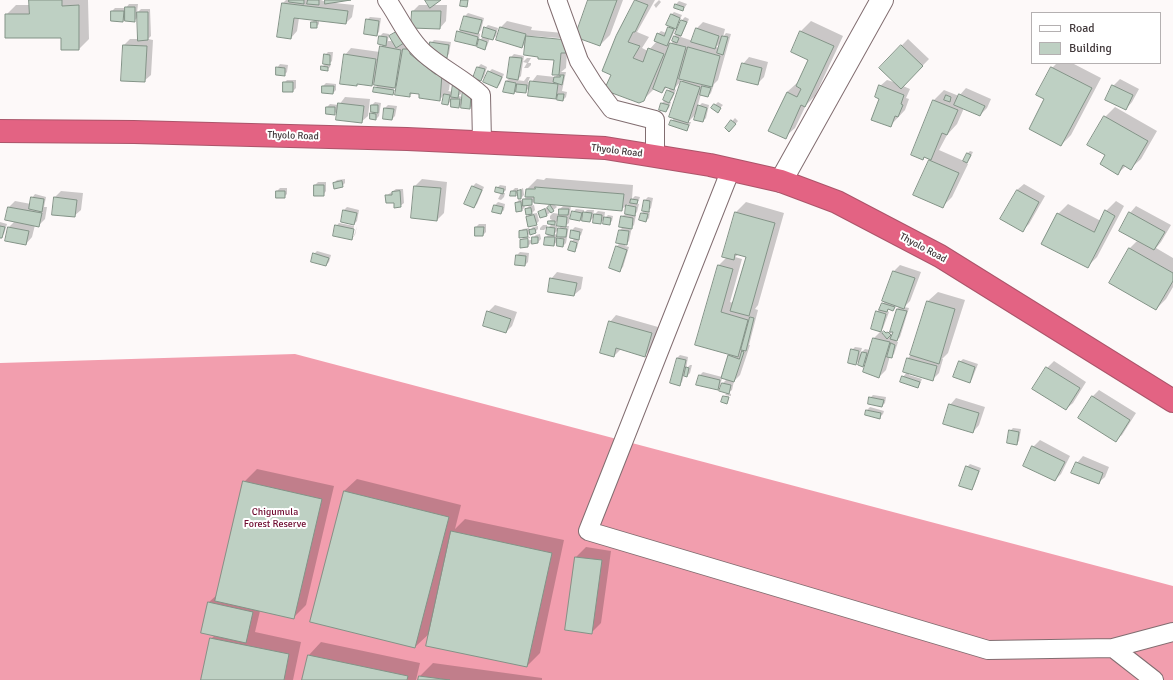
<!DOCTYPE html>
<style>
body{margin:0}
#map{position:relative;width:1173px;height:680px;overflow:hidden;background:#fdf9f9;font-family:Signika,sans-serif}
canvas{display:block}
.legend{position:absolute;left:1031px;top:12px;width:130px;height:52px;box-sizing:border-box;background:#fff;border:1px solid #b4b0b1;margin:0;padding:5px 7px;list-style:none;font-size:12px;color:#433a3c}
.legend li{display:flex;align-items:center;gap:8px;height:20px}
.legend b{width:20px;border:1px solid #b4b0b1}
</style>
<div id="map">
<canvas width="1173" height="680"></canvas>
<ul class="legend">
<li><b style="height:5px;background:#fff"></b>Road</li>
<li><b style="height:11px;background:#bed0c3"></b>Building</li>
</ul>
</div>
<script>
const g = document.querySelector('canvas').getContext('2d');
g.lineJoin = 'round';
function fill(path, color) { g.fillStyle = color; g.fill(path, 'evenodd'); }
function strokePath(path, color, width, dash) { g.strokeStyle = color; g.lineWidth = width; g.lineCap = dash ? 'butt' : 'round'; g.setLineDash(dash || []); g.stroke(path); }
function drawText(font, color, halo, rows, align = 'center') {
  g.font = font + ' Signika,sans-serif'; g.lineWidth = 4; g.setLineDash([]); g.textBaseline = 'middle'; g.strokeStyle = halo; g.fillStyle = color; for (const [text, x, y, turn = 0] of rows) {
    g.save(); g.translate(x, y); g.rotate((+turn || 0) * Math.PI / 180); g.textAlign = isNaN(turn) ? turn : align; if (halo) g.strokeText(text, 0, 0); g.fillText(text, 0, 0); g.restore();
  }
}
fill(new Path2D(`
 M295,354L1173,586V680H0V363Z`), '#f29eae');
fill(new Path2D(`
 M30,0H88L89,39L79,49L62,37L6,15L16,5H30Z
 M286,0H321L326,2V0H347L335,3L354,5L352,17L346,23L319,20V24L316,27L312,22L315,20L299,18L297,31L291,38L282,4Z
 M426,0H440L433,5H447L446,21L440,28L413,11L419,5H429Z
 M589,0H623L610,35L600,45Z
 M636,0H655L637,32L649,37L642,48L648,51L657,41L658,34L661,31L666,33L670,25L671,15L674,12L682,15L669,43L671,44L674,40L675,36L682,20L685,17L689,19L681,37L693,41L696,29L703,22L725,29L723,37L726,33L731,34L718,80L714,84L711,93L708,96L701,94L697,108L702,103L709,105L706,118L703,121L697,113L688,122H691L689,127L686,130L670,125L674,118L671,116L682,81L684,79L681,78L680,82L674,89L676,90L672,99L669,102H671L669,108L666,111L662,103L665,100L668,91L671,88L667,87L662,92L654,89L643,100L612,74L616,36ZM722,41L720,48L716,47Z
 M659,0L661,2L656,8L654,5Z
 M679,1L687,4L683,10L676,4Z
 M129,4H138L137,13L141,9H150L151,36L148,39L153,40L151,75L144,81L124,45L130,39H139L138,17L134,21L126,18L123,21L112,20V11L115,8H126Z
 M468,13L484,18L481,30L478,33L480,34L478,42L475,45L458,32L461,29L465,16Z
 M370,17L381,18L379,32L376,35L367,20Z
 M507,21L532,27L531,30L574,34L573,46L567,52L566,68L561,72H566L562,91L567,92L566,97L563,100H559V94L556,98L529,95L530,87L525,92L516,91L514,93L504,91L506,81L510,78L508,77L511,57L514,54L524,56L523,62L527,58H531L528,63H531V65L528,68H524L527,63L523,62L521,76L517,80L524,81L527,77H530L528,82L531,83L537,75L555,77L558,74H553L555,60L539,58V56L525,55L526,43L522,47L497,40L501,27ZM531,36L573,39V41L531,38Z
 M811,21L843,36L815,96L806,105L795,128L785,137L787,92L797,83H798L809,59L792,51L801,31Z
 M488,25L498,28L496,36L493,39L490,38L487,46L484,49L480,40L482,38L485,28Z
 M401,29L429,52L431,43L434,40L451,42L449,54L446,57L433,55L452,64L449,90L448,91L453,92L462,82L461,94L458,96L463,97L474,92L473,105L470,108L463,103L459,107L452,100L448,104L443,103L445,94L439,100L420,93H413L409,96L397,89L392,93L401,84L400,83L390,92L375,88L378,85L376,81L372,85L359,83L356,85L345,55L351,48L380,52L381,47L383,44L380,36L383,33L389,34L388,41H393L390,36Z
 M908,39L929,59L903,86L910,89L906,98L909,99L905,110L890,126L880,98V86L887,80L897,83L880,68Z
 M328,52H333L332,61L329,64H331L330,67L327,70L322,67L326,63L325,55Z
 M749,57L768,62L764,77L757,84L743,64Z
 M1057,63H1072L1101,78L1071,135L1061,145L1046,99L1038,94L1052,68Z
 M280,64L288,65L287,72L284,75L277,68Z
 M481,64L487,67L484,77L481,80L478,67Z
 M492,69L504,74L500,84L497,87L489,72Z
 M1120,79L1139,89L1132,102L1126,109L1113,86Z
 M287,80H296V88L293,91L284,83Z
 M326,83L336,84V90L333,93L323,86Z
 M966,88L991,99L987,108L980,115L964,108L957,124L947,135L939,150L964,161L967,154L970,151L973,152L970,158L966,162L968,164L952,197L942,207L914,194L931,158L925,156L923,158L912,154L934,100L944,90L959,96Z
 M345,97L370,99L368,116L361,122L338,110L334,114L327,107L330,104L339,105Z
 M375,102L381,103L379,116L376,119L371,114L374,111L372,105Z
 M718,102L723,105L720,108L715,105Z
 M388,105L397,106L395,116L392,119L385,108Z
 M1115,107L1157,131L1141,159L1131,168L1126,166L1118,173L1107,155L1089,144L1105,117Z
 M735,118L738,121L732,128H726Z
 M546,178L633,185L632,199L635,196L640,197L639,200L636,204H639L637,212L634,215H636L634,225L632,227L629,241L625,246L629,247L623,267L620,270L616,247L620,243V230L623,227L622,216L626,214L628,204L622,209L571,205L569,223L565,226H569L566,243L563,246L558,240L554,245L546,237L549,234L548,228L552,224L549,221L552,219H550V216L553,213L560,214V209L564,205L554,204L557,207L547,215L539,212L552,204L533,202L529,206L534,205L535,210L531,214L537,213L539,221L536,224L527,217L531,213L526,209L531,204L524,205L525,207L522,210L516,203L519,200H523L528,196L527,189L537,179L544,180ZM558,220L562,225L557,231V225H554ZM559,229L558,235L554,234ZM557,236H561L557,240Z
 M345,179V183L342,186L334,183L337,180Z
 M422,179L447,182L444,213L437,220L412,217L415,186Z
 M318,182H326V191L323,195L315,185Z
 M476,183L484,187L477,204L474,207L473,186Z
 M1024,184L1045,196L1029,224L1022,231L1017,190Z
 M500,185L506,186V190L503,193H505L504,197L501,200L498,199L501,193L497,188Z
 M280,188H287V194L284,197L277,191Z
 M515,188H518V191L523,188L524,195L521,198L518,192L515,195L512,191Z
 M396,189H403L404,203L400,206L386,196Z
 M61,191L83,193L81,210L74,216L54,198Z
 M35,194L46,197L44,207H47L45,219L39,225H35L32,237L26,244L6,240L9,227L15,221L9,207L15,201L31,204L32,198Z
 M648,197L653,198L651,208L648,211H650L649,218L646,221L642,213L645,210V200Z
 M1116,201L1124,206L1097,257L1087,267L1058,214L1068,204L1101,221L1106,211Z
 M498,202L505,204L504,210L501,213L495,205Z
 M746,202L784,213L758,305L755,309L758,310L749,345H750L740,375L734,381L732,390L728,393L731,394V396L725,395L727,393L723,384L717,389L700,375L703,372L722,377L729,356L731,354L697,344L719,265L727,257L736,212ZM739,254L747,256L734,303L730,302L742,259L735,257ZM722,378L727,379L720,386Z
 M1136,206L1171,225L1161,242L1156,248L1173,258V287L1166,299L1156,309L1111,283L1130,248L1138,240L1130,213Z
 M347,207L359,210L357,221L354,224L344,210Z
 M576,209L584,210V213L587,210H594L593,216L598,211L605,212L604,219L608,215L613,216L612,221L609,224L605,219L600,223L595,216L590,221L584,216L580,220L573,212Z
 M0,222L7,224L4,234L1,237H0Z
 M339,223L354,226L352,236H354L357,226L355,235L352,238L336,226Z
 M479,224H486V232L483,235L476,227Z
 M543,225H547V227L544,230H540V228Z
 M538,226V229L535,232H531L526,237H530V238L522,239V241L531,240V243L528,246L521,240L525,236L520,232L523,229L529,228L530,230L533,227Z
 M575,227L583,229L581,235L577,239L579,240L577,248L574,251L571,242L575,238L571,237L572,230Z
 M540,234L541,239L538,242L533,238L536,235Z
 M317,251L331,255L329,262L326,265L314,254Z
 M520,252L529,253L528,262L525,265L516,264L517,255Z
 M900,265L921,272L910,301L904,307L909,308L900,337L896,341L898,342L894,354L891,357L890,356L886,370L879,377L867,361L862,366L860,359L856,364L852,350L855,347L862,348L860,354L865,349L870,350L874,338L880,332L884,333L888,330L883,335L885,336L892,329L897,309L900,306L897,305L893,310L889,309L887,311L889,312L883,328L880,331L877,312L885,301L883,300L894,271ZM895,329L893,335L890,334Z
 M557,272L583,277L581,289L574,295L551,279Z
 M938,292L965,300L948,353L942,359H943L939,373L933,379L909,373V375L922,379L920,384L917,387L903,377L907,372L904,371L908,358L911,355L928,301Z
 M495,305L517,312L512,326L506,332L488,312Z
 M616,315L658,327L651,349L645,355L621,349L614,356L610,322Z
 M680,355L688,357L686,369L690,365H692L690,373L687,376L684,375L682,382L679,385L677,358Z
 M963,359L978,364L972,379L969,382L960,362Z
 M1054,361L1086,382L1073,403L1066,409L1034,389L1047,368Z
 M1099,390L1136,413L1122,435L1115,441L1079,418L1093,396Z
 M873,395L886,397L885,403L882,406L870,398Z
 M956,398L985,407L979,425L973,432L950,405Z
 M870,407L884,411L883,414L880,417L867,410Z
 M1013,428L1021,429L1019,441L1016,444L1010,431Z
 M1040,440L1070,456L1061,474L1055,480L1033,447Z
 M1083,456L1109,467L1105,477L1098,483L1077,463Z
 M970,464L981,468L974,486L971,489L967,467Z
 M257,469L334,486L306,605L293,618L260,611L255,632L301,642L293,680H202L211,639L215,635L209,602L218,594L244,482Z
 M357,479L461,505L455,529L465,519L564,540L540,653L527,666L431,632L415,647L344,491Z
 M586,547L611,551L601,623L591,633L576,557Z
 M321,642L420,663L416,680H303L309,655Z
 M433,663L542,678V680H419L420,676Z`), '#0003');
const building = new Path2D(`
 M29,0H62V6L79,5V50H61V38H5V14H29Z
 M289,0H304V4L289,2Z
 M308,0H319V5L307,4Z
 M325,0H351L325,4Z
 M425,0H441L430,8Z
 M461,0H468L467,7L460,6Z
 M588,0H617L600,46L575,37Z
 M635,0L648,5L635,32H633L628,42L640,46L633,58L643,62L648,48L664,54L644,101L639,103L604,90L611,75L602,71L616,36Z
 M282,3L348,11L346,24L294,18L291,39L277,37Z
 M675,4L684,7L683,11L674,8Z
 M125,7H135V22L125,21Z
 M111,11H124L123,22L111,21Z
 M412,11H441L440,29L411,28Z
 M137,12H148V40L138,41Z
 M671,14L680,18L676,29L666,25Z
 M464,16L482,20L478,34L460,30Z
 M366,19L379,21L377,36L364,34Z
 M681,20L687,22L681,36L675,34Z
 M311,22H317V28H311Z
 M484,27L496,31L493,40L482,37Z
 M500,27L526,34L522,48L496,40Z
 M668,27L674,29L667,46L654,41L657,33L664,36Z
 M696,28L719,36L715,49L691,42Z
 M398,31L404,43L396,48L389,36Z
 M457,31L478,37L476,46L455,41Z
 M800,31L834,46L805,107L801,105L786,139L768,131L787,92L797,97L801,89L796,86L808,60L791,52Z
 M379,36L387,37L386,46L378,44Z
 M526,36L568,40L567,53H561L559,75H552L554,60L538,59V57L524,55Z
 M674,36L679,38L677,43L672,41Z
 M722,36L728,37L723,55L717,53Z
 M479,39L487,42L485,50L477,47Z
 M430,42L449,45L447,58L428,56Z
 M670,43L686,47L674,90L665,87L662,93L653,89Z
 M123,45L147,46L145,82L121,81Z
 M901,45L923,66L901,89L879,68Z
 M380,46L401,50L395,88L374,85Z
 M688,47L720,56L712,87L679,79Z
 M403,49H410V54L435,74H442L440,101L419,98V94L410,93V97L395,95Z
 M324,54L330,55V65L323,64Z
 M344,54L376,59L372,86L357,84V86L340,84Z
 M510,57L522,58L518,80L507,78Z
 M742,63L762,68L758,85L737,80Z
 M321,66L328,67V71L321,70Z
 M276,67L285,68V76L276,75Z
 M477,67L485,69L481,81L473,78Z
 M1051,67L1092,88L1061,146L1029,129L1044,99L1036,95Z
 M488,71L502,77L497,88L483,82Z
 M560,75H564L562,85L553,82L554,77H560Z
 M506,81L516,83L514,94L503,92Z
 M530,81L558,84L556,99L528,96Z
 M681,81L700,87L688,123L669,117Z
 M283,82H293V92H283Z
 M453,84L460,85L458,98L451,97Z
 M517,84L527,85L526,93L516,92Z
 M879,85L904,95L901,104L903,105L898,117L895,116L891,127L871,120L879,99L875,97Z
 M1112,85L1133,95L1126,110L1105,100Z
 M322,86H334L333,94L322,93Z
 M702,86L711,88L708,97L700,95Z
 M374,87L394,90L393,95L373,92Z
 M463,88L471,95L470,109L461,108Z
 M667,90L674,93L669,103L663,100Z
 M444,94L450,95L448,105L442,104Z
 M558,94H564L563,101L557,100Z
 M959,94L985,106L980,116L954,105Z
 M946,95L951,97L950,102L944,100Z
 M451,99H460L459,108L451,107Z
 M933,100L958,110L947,135L942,133L931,160L924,157L923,160L911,155Z
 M338,103L364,106L362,123L336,120Z
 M661,103L669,105L666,112L659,110Z
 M714,104L721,108L718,113L711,108Z
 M371,105H378V113L371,112Z
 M698,105L707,108L703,122L694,120Z
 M326,107H335V115L326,114Z
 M384,108L394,109L392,120L383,119Z
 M370,113L376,114V120L370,119Z
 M1104,116L1148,141L1131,170L1123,165L1118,175L1100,164L1105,155L1087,145Z
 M671,120L689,125L687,131L669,125Z
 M731,120L736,124L729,132L725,128Z
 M967,153L971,155L967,163L963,161Z
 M929,160L959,173L943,208L913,195Z
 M342,181L343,187L334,189L333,183Z
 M314,185H324V196H314Z
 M414,186L441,188L437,221L411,218Z
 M472,186L482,190L474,208L464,204Z
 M496,187L504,189L503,194L495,192Z
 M535,187L624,194L622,211L534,203V197H525L526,189H535Z
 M521,190V199H518L517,191Z
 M1017,190L1039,202L1023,232L1000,219Z
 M276,191H285V198H276Z
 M400,191L401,207L394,208V203H386L385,195H392V192Z
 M511,191H516V196H510Z
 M31,197L44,199L42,212L29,209Z
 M54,197L77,200L75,217L52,215Z
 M523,199H532V205L523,206Z
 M631,199L638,200L637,204L630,203Z
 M644,200L650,201L649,212L642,211Z
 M521,202L522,211L516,212L515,203Z
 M494,205L503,207L501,214L492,212Z
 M550,205L554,211L551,213L547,208Z
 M626,205L636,207L635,216L625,214Z
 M8,207L42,213L39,227L5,220Z
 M531,208L532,214L526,215L525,209Z
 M545,209L547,216L540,218L538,212Z
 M559,209H569L568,215H559Z
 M343,210L357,213L354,225L341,222Z
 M1105,210L1115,216L1088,268L1041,244L1057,213L1094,232Z
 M572,211L582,213L580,221L570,219Z
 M583,212L592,213L590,222L582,221Z
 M735,212L775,223L749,316L730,311L746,257L735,254L734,260L722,257Z
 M1129,212L1165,232L1154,250L1119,231Z
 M641,213L648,214L646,222L639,220Z
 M594,214L602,215L601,224L593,223Z
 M534,215L537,225L528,227L526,217Z
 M558,216L567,217L566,227L557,226Z
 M621,216L633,218L632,229L619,227Z
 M604,217L611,218L610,225L603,224Z
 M548,221H555V225L548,224Z
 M335,225L354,229L352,240L333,236Z
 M0,226L5,227L2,238H0Z
 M8,227L29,231L26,245L5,241Z
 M475,227H484L483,236H475Z
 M547,227L555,228L554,236L546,234Z
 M558,228L567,229L566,237H557Z
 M535,229L536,233L530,235L529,230Z
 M527,230L528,237L519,238V231Z
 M571,230L580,232L579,240L570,238Z
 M619,230L629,231L627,245L616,243Z
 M532,237H538V243L532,244Z
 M545,237H555L554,246L544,245Z
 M557,238L564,239L563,247L557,246Z
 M528,239V247L520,248V240Z
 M571,241L577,243L575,252L568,250Z
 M616,246L627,250L620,272L609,268Z
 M1129,248L1173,273V281L1156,310L1109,283Z
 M313,253L329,258L326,266L311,262Z
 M516,255L526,256L525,266L515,265Z
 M718,265L733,269L721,312L748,320L738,357L695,345Z
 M893,271L915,278L904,309L882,301Z
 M550,278L577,283L574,296L548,292Z
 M927,301L955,309L939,364L910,355Z
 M882,303L895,307L893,311L888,309L887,312L879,310Z
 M897,309L907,311L897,341L890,339L893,332H890Z
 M487,311L511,319L506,333L483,326Z
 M876,311L886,314L881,332L871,329Z
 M750,317L754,318L746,351L741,350Z
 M609,321L652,333L645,357L616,348L614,357L600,353Z
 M884,331L886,333L888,332L891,335L887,339L882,333Z
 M873,338L890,342L879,378L863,372Z
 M891,343L895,345L892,358L887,357Z
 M851,349L859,351L856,365L848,363Z
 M742,351L744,352L734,382L721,378L728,355L739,359Z
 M862,352L867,353L863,367L858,365Z
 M677,358L686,360L680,386L670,383Z
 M907,358L937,366L933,381L903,372Z
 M959,361L975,367L970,383L953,377Z
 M686,367L689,368L687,377L684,376Z
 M1046,367L1080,388L1066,410L1032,389Z
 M699,375L720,380L718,390L696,385Z
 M902,376L920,382L918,388L900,382Z
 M722,383L731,385L729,394L719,391Z
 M723,396L729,397L727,404L721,402Z
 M1092,396L1130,420L1116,442L1078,418Z
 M869,397L884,400L882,407L868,404Z
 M949,404L979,413L973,433L943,424Z
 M866,410L881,413L880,419L865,415Z
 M1009,430L1019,432L1017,445L1007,443Z
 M1032,446L1065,462L1055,481L1023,466Z
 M1076,462L1103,473L1099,484L1071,473Z
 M966,466L979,471L972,490L959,486Z
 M243,481L322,499L294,619L215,601Z
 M344,491L449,517L415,648L310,622Z
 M451,531L552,553L527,667L426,646Z
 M575,557L602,560L592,634L565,630Z
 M208,602L253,612L246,643L201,633Z
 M210,638L289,654L284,680H201Z
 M308,655L408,676L407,680H302Z
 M419,676L450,680H418Z`);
fill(building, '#bed0c3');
strokePath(building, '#839387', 1);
const street = new Path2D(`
 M387,0C399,17 408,39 424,53C442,69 464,79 481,95L482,142
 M557,0L579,61L594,85L612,109L655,120V156
 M731,169L588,531L988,650L1113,648
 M1154,680L1113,648L1173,632`);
const secondary = new Path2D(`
 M781,181L882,0`);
const highway = new Path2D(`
 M0,131L134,132L407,139L605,148L710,165L781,181L837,202L940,256L1173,401`);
strokePath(street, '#816d70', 20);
strokePath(secondary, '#816d70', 24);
strokePath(highway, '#ab556a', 24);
strokePath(street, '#fff', 18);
strokePath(secondary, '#fff', 22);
strokePath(highway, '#e36383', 22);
drawText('10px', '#433a3c', '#fff', [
 ["Thyolo Road",293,136,2],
 ["Thyolo Road",617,151,7],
 ["Thyolo Road",923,248,28]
]);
drawText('10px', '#6f0b30', '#fff', [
 ["Chigumula",275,512],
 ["Forest Reserve",275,524]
]);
</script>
